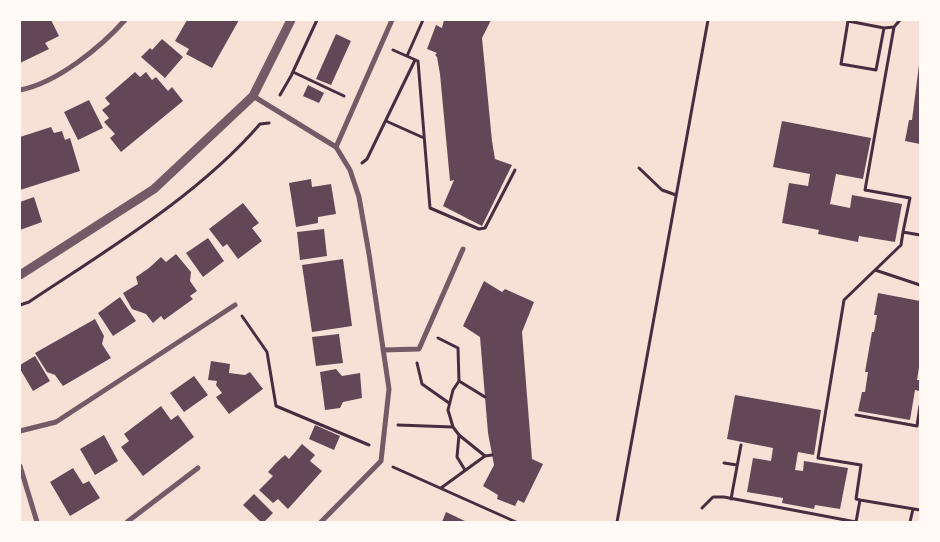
<!DOCTYPE html>
<style>
body{margin:0}
#map{position:relative;width:940px;height:542px;overflow:hidden;background:#f7e1d7;font-family:Poppins,sans-serif}
canvas{display:block}
.frame{position:absolute;inset:0;border:21px solid #fffaf5;pointer-events:none}
</style>
<div id="map">
<canvas width="940" height="542"></canvas>
<div class="frame"></div>
</div>
<script>
const g = document.querySelector('canvas').getContext('2d');
g.lineJoin = 'round';
function fill(path, color) { g.fillStyle = color; g.fill(path, 'evenodd'); }
function strokePath(path, color, width, dash) { g.strokeStyle = color; g.lineWidth = width; g.lineCap = dash ? 'butt' : 'round'; g.setLineDash(dash || []); g.stroke(path); }
fill(new Path2D(`
 M24,20H51L59,36L45,43L49,49L20,63V22Z
 M187,20H239L212,68L186,54L189,49L175,41Z
 M444,20H491L482,38L492,141L495,159L512,165L482,226L443,206L454,180L450,181L440,74L437,57L435,55L437,53L427,49L436,25L442,28Z
 M336,34L351,41L331,85L316,79Z
 M162,39L183,57L165,78L141,57L150,48L152,50Z
 M919,65H920V144L905,141L909,120H912Z
 M135,72L140,77L146,72L152,80L156,77L168,91L172,87L183,101L121,152L110,138L115,134L104,122L109,118L102,110L110,104L105,98Z
 M308,85L324,93L319,103L303,96Z
 M89,100L103,128L78,140L64,112Z
 M782,121L871,138L863,179L836,174L830,204L850,208L852,195L902,204L895,242L859,236L858,242L818,234L819,230L782,223L789,183L808,186L810,174L773,167Z
 M51,127L54,133L62,131L65,140L70,138L80,171L20,190V137Z
 M311,179L312,187L331,184L336,214L318,217V223L296,227L289,183Z
 M34,197L42,222L20,230V202Z
 M243,203L259,223L252,228L262,241L238,259L227,244L223,247L209,229Z
 M324,229L327,256L300,260L297,232Z
 M208,238L224,261L203,277L186,253Z
 M176,254L191,272L190,281L197,291L190,296L193,299L164,320L161,316L153,323L146,314L132,309L123,293L138,284L136,277L149,268L161,257L166,262Z
 M343,259L352,326L312,332L302,265Z
 M484,281L502,292L505,289L534,302L522,332L532,459L543,464L524,503L518,500L515,506L497,499L498,495L483,486L494,465L488,433L480,337L463,326Z
 M878,293L920,301V361L917,380H920V391L915,390L910,420L858,411L862,392H865L868,372H865L872,332H874L877,315H874Z
 M120,297L136,321L113,336L98,313Z
 M95,319L104,336L102,344L111,358L63,386L55,375L47,372L35,353Z
 M339,334L343,363L316,366L312,337Z
 M35,356L50,381L33,391L20,369V365Z
 M211,361L230,364L229,373L245,375L250,372L263,389L229,414L216,397L222,393L216,385L217,381L208,380Z
 M336,369L342,376L360,373L362,398L343,402L340,408L325,410L320,372Z
 M194,376L208,395L184,412L170,393Z
 M735,395L821,410L814,455L798,452L795,470L803,471L804,461L848,468L840,509L815,505L814,509L782,503L783,498L747,492L753,458L771,461L773,448L727,439Z
 M161,406L171,420L178,415L194,437L143,476L121,447L129,441L124,434Z
 M315,425L340,436L334,450L309,439Z
 M104,435L118,461L95,475L80,449Z
 M302,444L315,455L310,461L322,471L288,509L278,499L273,503L259,490L273,476L268,472L276,463L285,455L289,459Z
 M73,468L83,484L89,481L100,498L70,516L50,482Z
 M254,494L273,513L264,522H261L243,505Z
 M446,512L467,522H442Z`), '#644757');
strokePath(new Path2D(`
 M900,20L894,27L865,190L910,198L903,232
 M884,28L876,70L841,64L848,21L884,28L894,27
 M393,50L418,61L430,208L479,229L485,228L515,170
 M407,56L423,20
 M293,72L344,96
 M280,95L291,76L317,20
 M386,121L424,138
 M362,163L367,159L415,60
 M639,168L662,190L676,195
 M875,270L920,285
 M20,305L29,302C107,250 199,195 260,124L269,123
 M242,316L267,352L276,406L369,445
 M438,338L458,348L459,381L453,390L448,410L453,427L459,435L457,457L465,470
 M417,363L422,384L449,403
 M459,381L485,397
 M856,415L917,426L920,406
 M398,425L453,427
 M485,456L492,455
 M724,463L737,465
 M393,467L516,522
 M441,488L485,456L459,435
 M731,499L741,445
 M860,500L856,499L861,465L818,458L844,300L901,245L903,232L920,235
 M702,508L713,497H724L856,522
 M617,522L708,20
 M856,522L860,500L920,510
 M910,522L913,509`), '#4a2c40', 3);
strokePath(new Path2D(`
 M20,90C57,83 101,47 125,20
 M253,96L336,147L350,170L359,197L369,254L389,389L381,461L321,522
 M336,147L392,20
 M383,350L419,349L463,249
 M20,431L56,422L235,305
 M20,466L37,522
 M127,522L198,468`), '#755966', 5);
strokePath(new Path2D(`
 M20,275L154,189L253,96L291,20`), '#755966', 9);
</script>
